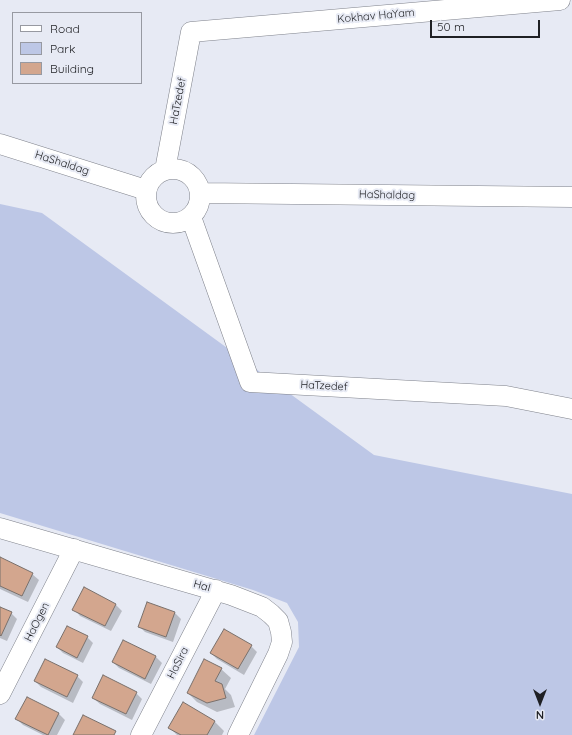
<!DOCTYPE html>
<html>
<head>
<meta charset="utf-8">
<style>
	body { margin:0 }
	#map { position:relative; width:572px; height:735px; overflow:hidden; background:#e7eaf4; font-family:Quicksand,sans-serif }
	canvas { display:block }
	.legend { position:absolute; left:12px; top:12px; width:130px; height:72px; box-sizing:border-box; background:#e7eaf4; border:1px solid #9799a1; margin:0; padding:5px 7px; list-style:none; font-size:12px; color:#1f2024 }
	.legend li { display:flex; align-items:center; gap:8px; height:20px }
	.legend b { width:20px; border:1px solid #9799a1 }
	.north { position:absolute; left:520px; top:683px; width:40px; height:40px; -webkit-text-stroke:3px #e7eaf4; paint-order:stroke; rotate:180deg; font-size:11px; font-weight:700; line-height:16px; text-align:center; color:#1f2024 }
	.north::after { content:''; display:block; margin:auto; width:14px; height:18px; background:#1f2024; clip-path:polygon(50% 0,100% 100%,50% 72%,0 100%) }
	.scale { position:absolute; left:430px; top:20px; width:110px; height:18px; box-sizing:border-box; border:2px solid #1f2024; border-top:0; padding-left:5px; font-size:12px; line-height:14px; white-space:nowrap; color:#1f2024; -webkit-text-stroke:3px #e7eaf4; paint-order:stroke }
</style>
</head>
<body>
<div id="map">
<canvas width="572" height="735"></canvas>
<ul class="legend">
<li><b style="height:5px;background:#fff"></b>Road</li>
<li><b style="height:11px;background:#bdc7e6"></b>Park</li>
<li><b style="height:11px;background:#d3a68e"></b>Building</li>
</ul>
<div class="north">N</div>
<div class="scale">50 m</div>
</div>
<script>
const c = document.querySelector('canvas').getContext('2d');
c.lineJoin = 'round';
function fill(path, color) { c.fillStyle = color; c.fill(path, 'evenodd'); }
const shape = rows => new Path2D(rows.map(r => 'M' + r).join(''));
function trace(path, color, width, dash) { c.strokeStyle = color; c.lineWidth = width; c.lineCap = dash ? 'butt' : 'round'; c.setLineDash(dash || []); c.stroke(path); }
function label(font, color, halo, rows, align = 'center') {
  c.font = font + ' Quicksand,sans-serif'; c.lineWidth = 4; c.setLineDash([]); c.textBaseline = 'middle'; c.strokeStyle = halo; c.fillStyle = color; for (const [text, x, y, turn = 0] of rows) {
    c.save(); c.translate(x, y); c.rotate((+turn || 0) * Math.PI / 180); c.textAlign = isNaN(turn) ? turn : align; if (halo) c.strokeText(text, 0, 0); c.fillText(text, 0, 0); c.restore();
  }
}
fill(shape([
	[0,204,42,213,374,455,572,494,572,735,254,735,299,647,298,622,287,603,253,590,0,513]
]), '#bdc7e6');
fill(shape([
	[0,559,32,574,39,580,28,602,0,589],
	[84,589,116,605,122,611,111,631,80,616,74,609],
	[0,608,11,613,17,619,7,641,0,638],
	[175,613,181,619,173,642,145,632,139,626],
	[87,637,93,643,83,663,63,653,57,647],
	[123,641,156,657,162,663,151,684,119,668,113,662],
	[251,646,257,652,244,675,217,659,211,653],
	[221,669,231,678,225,689,231,695,235,707,217,712,197,702,188,693],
	[77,676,83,682,73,703,41,687,35,681],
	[136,693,142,699,132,720,100,704,93,698],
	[27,698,59,714,65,720,57,735,43,735,23,725,17,719],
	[183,704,215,722,224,731,222,735,177,735,170,728]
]), '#0003');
const building = shape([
	[0,557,33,573,22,596,0,586,0,557],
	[84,587,116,604,105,626,72,610,84,587],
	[147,602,175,612,166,637,138,627,147,602],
	[0,607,12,612,1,636,0,635,0,607],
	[67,626,88,636,77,658,56,647,67,626],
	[224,629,252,645,238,669,210,653,224,629],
	[123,640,156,656,145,679,112,662,123,640],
	[45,659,78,675,67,697,34,681,45,659],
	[204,659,222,668,215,681,222,684,226,698,207,703,187,693,204,659],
	[103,675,137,692,126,714,92,698,103,675],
	[27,697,59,713,48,735,15,719,27,697],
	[183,702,215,721,207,735,181,735,168,728,183,702],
	[83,715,116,731,114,735,73,735,83,715]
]);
fill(building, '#d3a68e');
trace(building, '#79706b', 1);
const minor = shape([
	[0,144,146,190],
	'146 196a27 27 0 1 1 54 0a27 27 0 1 1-54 0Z',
	[165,170,191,32,560,0],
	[201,193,572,197],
	[191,217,250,382,506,396,572,409],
	[0,528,231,595,262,607,271,614,278,621,281,632,282,642,278,654,238,735],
	[0,694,74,549],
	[141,735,216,590]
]);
trace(minor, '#7f828b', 21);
trace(minor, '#fff', 20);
label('11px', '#1f2024', '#e7eaf4', [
	["Kokhav HaYam",376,16,-5],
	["HaTzedef",178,101,-79],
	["HaShaldag",62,163,18],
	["HaShaldag",387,195,1],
	["HaTzedef",324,386,3],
	["HaI",202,586,16],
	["HaOgen",37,622,-63],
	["HaSira",178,663,-63]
]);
</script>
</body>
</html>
